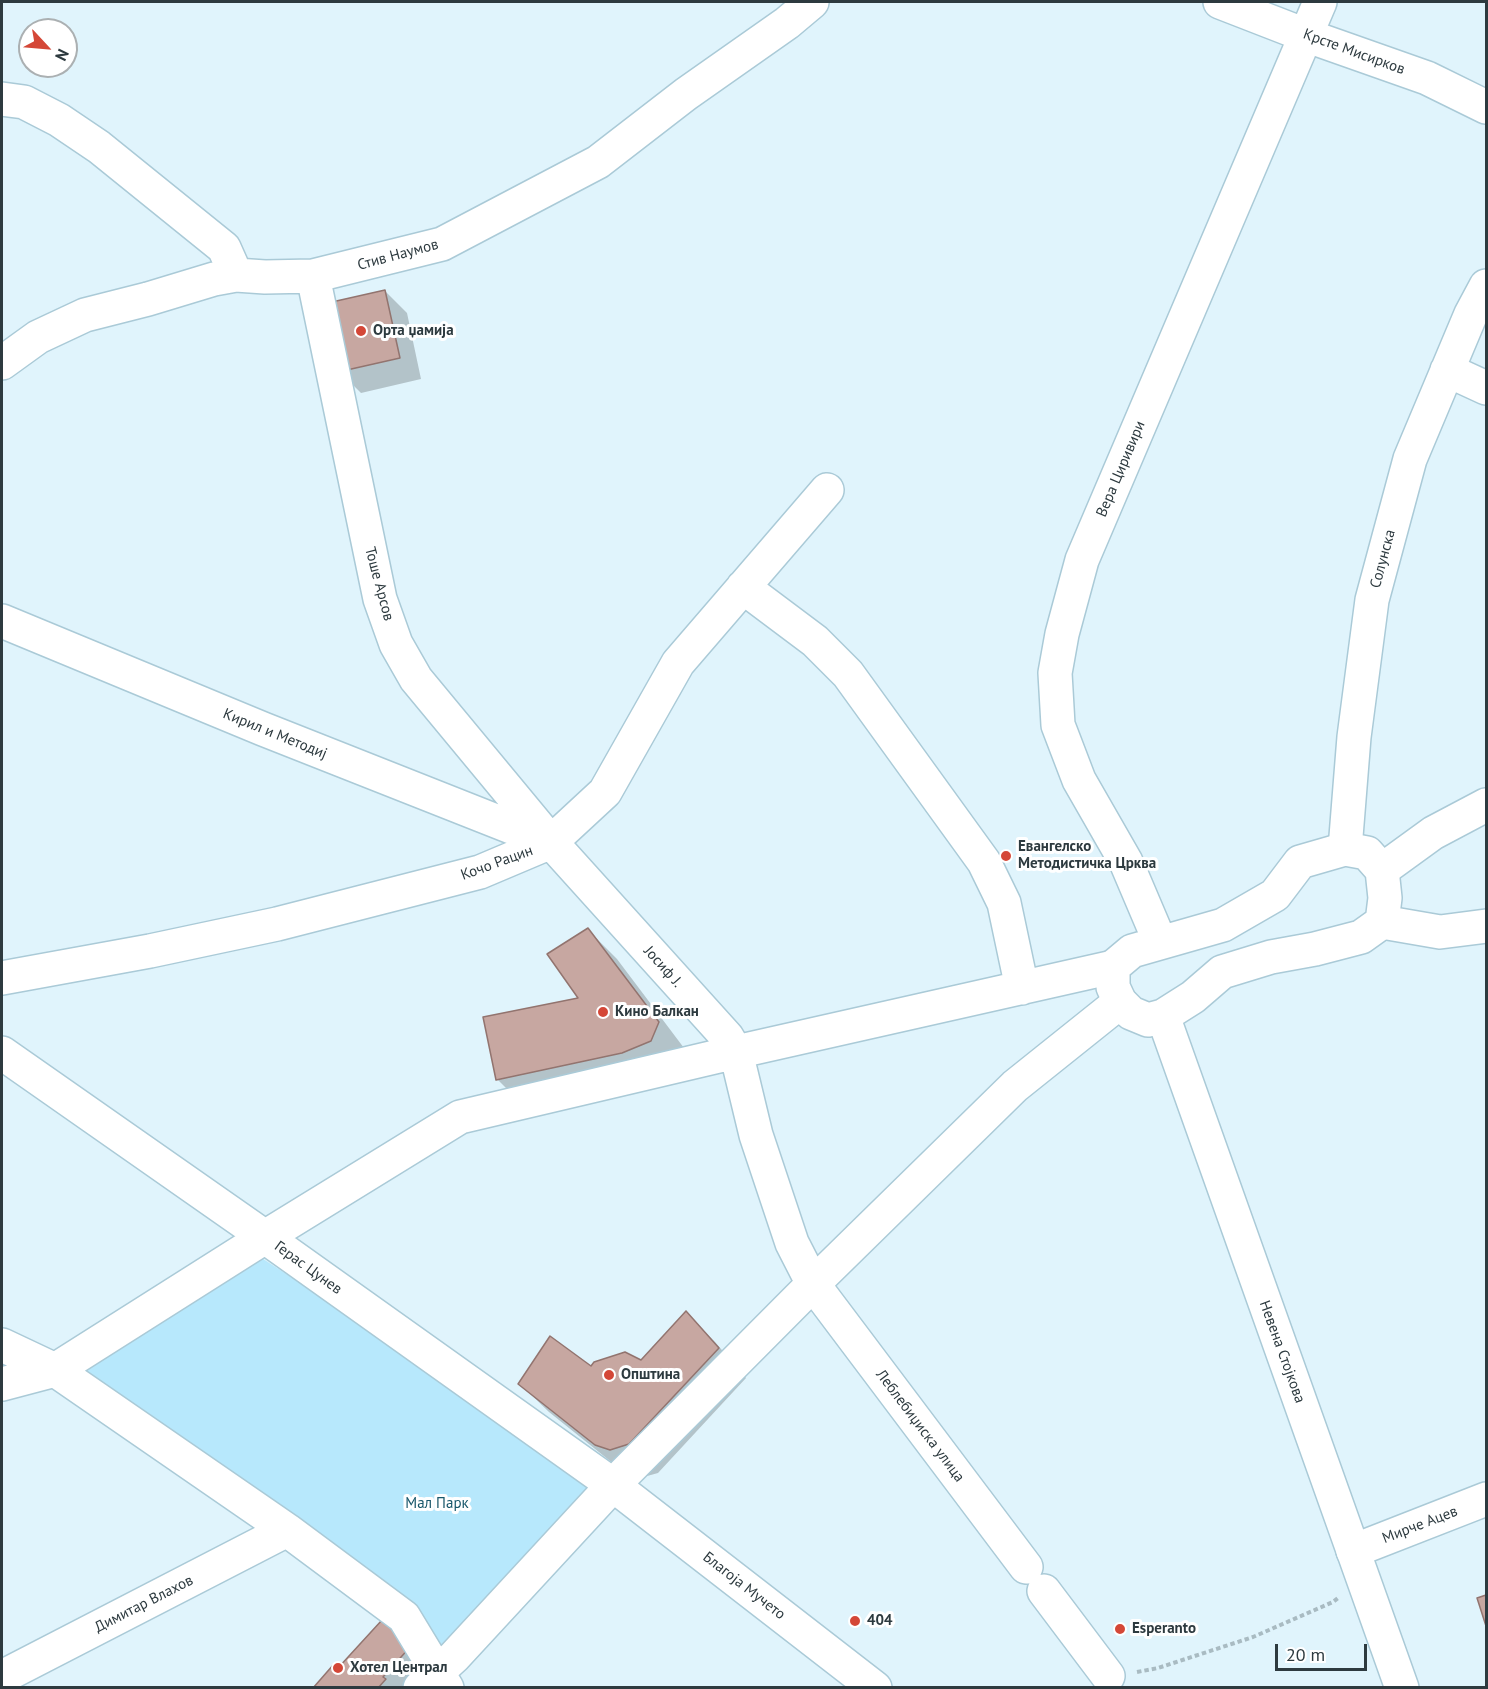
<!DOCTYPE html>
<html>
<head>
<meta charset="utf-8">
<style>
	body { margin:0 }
	#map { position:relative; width:1488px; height:1689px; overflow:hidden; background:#e0f4fc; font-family:"PT Sans",sans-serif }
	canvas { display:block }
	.frame { position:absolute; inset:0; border:3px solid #2d3a3f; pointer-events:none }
	.north { position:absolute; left:18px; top:18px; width:60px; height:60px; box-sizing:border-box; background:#fff; border:2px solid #abb0b2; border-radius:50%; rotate:116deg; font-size:16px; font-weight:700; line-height:24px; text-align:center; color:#2d3a3f }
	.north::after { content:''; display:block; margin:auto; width:21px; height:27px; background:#d44737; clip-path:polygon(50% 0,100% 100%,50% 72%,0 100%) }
	.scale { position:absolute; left:1275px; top:1644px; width:92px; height:27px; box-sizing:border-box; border:3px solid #2d3a3f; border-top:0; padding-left:8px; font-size:18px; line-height:21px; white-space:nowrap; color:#2d3a3f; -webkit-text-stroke:4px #fff; paint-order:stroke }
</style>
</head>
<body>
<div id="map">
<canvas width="1488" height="1689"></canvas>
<div class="frame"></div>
<div class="north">N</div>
<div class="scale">20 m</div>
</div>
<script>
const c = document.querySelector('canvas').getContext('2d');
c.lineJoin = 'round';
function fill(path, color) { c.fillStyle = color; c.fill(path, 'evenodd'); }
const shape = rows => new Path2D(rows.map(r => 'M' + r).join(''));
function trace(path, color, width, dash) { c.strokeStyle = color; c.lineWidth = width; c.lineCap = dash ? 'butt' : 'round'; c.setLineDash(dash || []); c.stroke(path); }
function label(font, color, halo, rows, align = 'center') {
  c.font = font + ' "PT Sans",sans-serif'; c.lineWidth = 6; c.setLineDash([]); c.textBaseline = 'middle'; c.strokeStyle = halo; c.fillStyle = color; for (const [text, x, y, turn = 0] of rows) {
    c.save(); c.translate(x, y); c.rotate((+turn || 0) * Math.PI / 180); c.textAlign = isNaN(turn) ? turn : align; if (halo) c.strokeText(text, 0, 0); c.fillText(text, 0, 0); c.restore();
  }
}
fill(shape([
	[260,1257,613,1485,454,1657,55,1370]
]), '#b7e8fc');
fill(shape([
	[385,291,407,313,421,379,361,393,339,371],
	[588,930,617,959,687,1052,526,1108,497,1079,581,999],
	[686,1313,715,1342,746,1378,658,1473,640,1478,625,1473,549,1412,520,1384,591,1368,641,1362],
	[382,1622,432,1669,415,1688,315,1688,339,1670]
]), '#0003');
const building = shape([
	[385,290,400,358,338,372,323,304,385,290],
	[588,928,659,1022,651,1041,622,1053,496,1080,483,1017,578,998,547,954,588,928],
	[686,1311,719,1348,629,1444,610,1450,595,1445,518,1384,550,1336,591,1366,594,1362,625,1352,641,1360,686,1311],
	[1486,1595,1486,1626,1477,1598,1486,1595],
	[382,1620,411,1646,383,1677,386,1679,378,1688,313,1688,334,1664,338,1668,382,1620]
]);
fill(building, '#c7a7a1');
trace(building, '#92746f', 1.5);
const street = shape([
	[1220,2,1305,35,1427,78,1486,107],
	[2,99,24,102,59,120,99,147,224,248,236,275],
	[313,276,380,599,396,644,416,679,551,842,727,1037,736,1052,756,1135,792,1243,813,1284,1026,1567],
	[2,363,38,337,85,315,148,299,214,279,236,275,265,277,313,276,442,244,598,162,686,94,787,23,812,2],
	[1447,370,1486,388],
	[743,587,815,641,848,674,984,862,1004,903,1022,988],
	[2,621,263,729,549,842],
	[1345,849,1354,737,1372,600,1410,459,1471,314,1486,286],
	[1382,870,1433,833,1486,805],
	[1382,922,1440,932,1486,926],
	[2,978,150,951,277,924,480,872,551,842,605,792,678,663,827,490],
	[2,1053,265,1237,613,1485,875,1688],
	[2,1345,55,1370,287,1530,404,1617,447,1688],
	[2,1384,55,1370,265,1237,460,1117,736,1052,1113,967],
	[1353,1551,1486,1499],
	[1044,1591,1108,1676],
	[2,1677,287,1530],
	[420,1688,454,1657,613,1485,813,1284,1015,1086,1120,1002]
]);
const secondary = shape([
	[1345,849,1367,853,1382,870,1385,898,1382,922,1361,937,1315,949,1271,957,1222,972,1193,997,1163,1016,1148,1020,1131,1013,1120,1002,1113,987,1113,967,1132,951,1223,925,1275,895,1300,862,1345,849],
	[1160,942,1126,862,1079,780,1058,725,1055,673,1062,634,1082,560,1320,2],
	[1163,1016,1402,1688]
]);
trace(street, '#aacad7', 36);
trace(secondary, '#aacad7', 36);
trace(shape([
	[1137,1672,1158,1668,1253,1637,1333,1602,1338,1598]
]), '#a9bbc2', 4, [4.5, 3]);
trace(street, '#fff', 33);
trace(secondary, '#fff', 33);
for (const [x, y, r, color] of [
	[361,331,6,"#d44737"],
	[1006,856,6,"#d44737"],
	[603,1012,6,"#d44737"],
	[609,1375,6,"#d44737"],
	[855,1621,6,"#d44737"],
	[1120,1629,6,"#d44737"],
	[338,1668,6,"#d44737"]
]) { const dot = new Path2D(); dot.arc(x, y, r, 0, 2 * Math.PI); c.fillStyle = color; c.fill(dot); trace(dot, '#fff', 2); }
label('15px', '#2d3a3f', '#fff', [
	["Крсте Мисирков",1354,52,20],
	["Стив Наумов",398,255,-15],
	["Вера Циривири",1121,469,-67],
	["Солунска",1383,559,-75],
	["Тоше Арсов",379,584,75],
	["Кирил и Методиј",275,734,22],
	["Кочо Рацин",497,863,-20],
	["Јосиф Ј.",663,967,48],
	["Герас Цунев",308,1268,36],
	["Невена Стојкова",1282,1352,70],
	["Леблебиџиска улица",920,1426,53],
	["Мирче Ацев",1420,1525,-21],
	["Благоја Мучето",744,1586,38],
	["Димитар Влахов",144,1604,-27]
]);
label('bold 15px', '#2d3a3f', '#fff', [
	["Орта џамија",373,331],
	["Евангелско",1018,847],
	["Методистичка Црква",1018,864],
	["Кино Балкан",615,1012],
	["Општина",621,1375],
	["404",867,1621],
	["Esperanto",1132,1629],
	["Хотел Централ",350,1668]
], 'left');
label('15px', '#17566a', '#fff', [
	["Мал Парк",437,1504]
]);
</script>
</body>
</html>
